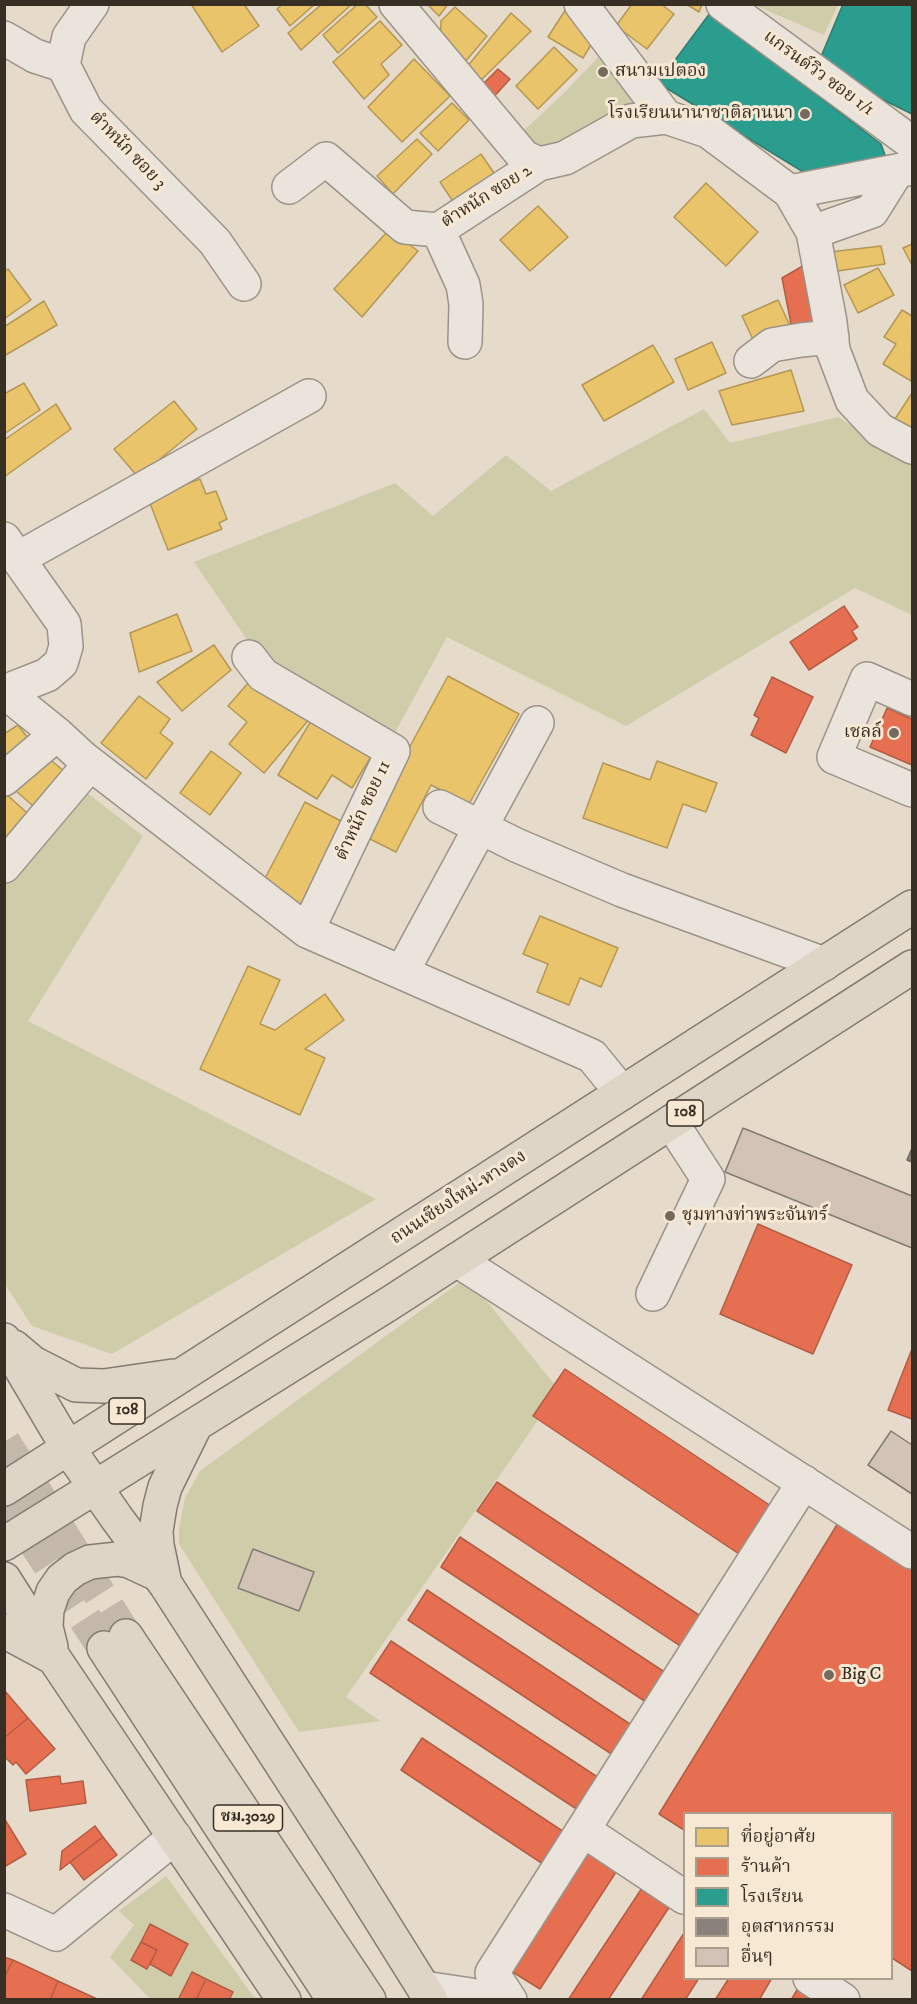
<!DOCTYPE html>
<html>
<head>
<meta charset="utf-8">
<style>
	body { margin:0 }
	#map { position:relative; width:917px; height:2004px; overflow:hidden; background:#e6daca; font-family:"IM FELL DW Pica","Noto Serif Thai",serif }
	canvas { display:block }
	.frame { position:absolute; inset:0; border:6px solid #372e24; pointer-events:none }
	.legend { position:absolute; left:683px; top:1812px; width:210px; height:168px; box-sizing:border-box; background:#f7e8d4; border:2px solid #aa9e8e; margin:0; padding:8px 10px; list-style:none; font-size:18px; color:#372e24 }
	.legend li { display:flex; align-items:center; gap:12px; height:30px }
	.legend b { width:30px; border:2px solid #aa9e8e }
</style>
</head>
<body>
<div id="map">
<canvas width="917" height="2004"></canvas>
<div class="frame"></div>
<ul class="legend">
<li><b style="height:16px;background:#e9c46a"></b>ที่อยู่อาศัย</li>
<li><b style="height:16px;background:#e76f51"></b>ร้านค้า</li>
<li><b style="height:16px;background:#2a9d8f"></b>โรงเรียน</li>
<li><b style="height:16px;background:#8a817c"></b>อุตสาหกรรม</li>
<li><b style="height:16px;background:#d3c3b7"></b>อื่นๆ</li>
</ul>
</div>
<script>
const c = document.querySelector('canvas').getContext('2d');
c.lineJoin = 'round';
function fill(path, color) { c.fillStyle = color; c.fill(path, 'evenodd'); }
const shape = rows => new Path2D(rows.map(r => 'M' + r).join(''));
function trace(path, color, width, dash) { c.strokeStyle = color; c.lineWidth = width; c.lineCap = dash ? 'butt' : 'round'; c.setLineDash(dash || []); c.stroke(path); }
function label(font, color, halo, rows, align = 'center') {
  c.font = font + ' "IM FELL DW Pica","Noto Serif Thai",serif'; c.lineWidth = 6; c.setLineDash([]); c.textBaseline = 'middle'; c.strokeStyle = halo; c.fillStyle = color; for (const [text, x, y, turn = 0] of rows) {
    c.save(); c.translate(x, y); c.rotate((+turn || 0) * Math.PI / 180); c.textAlign = isNaN(turn) ? turn : align; if (halo) c.strokeText(text, 0, 0); c.fillText(text, 0, 0); c.restore();
  }
}
fill(shape([
	[754,5,838,5,824,35],
	[605,50,648,106,544,154,520,134,563,94],
	[704,409,730,443,838,417,912,464,912,615,855,588,626,726,447,637,391,740,267,669,194,562,395,483,433,516,506,455,551,491],
	[73,782,143,836,28,1021,376,1199,112,1354,32,1326,5,1284,4,874],
	[467,1277,559,1390,346,1697,380,1721,299,1732,179,1544,179,1528,185,1498,200,1471],
	[166,1876,251,1993,256,1999,150,1999,110,1957,134,1925,119,1911]
]), '#cfccaa');
const homes = shape([
	[191,4,244,4,259,26,222,52,191,4],
	[283,4,315,4,290,26,277,9,283,4],
	[322,4,352,4,301,50,288,33,322,4],
	[358,4,365,4,377,17,338,53,323,35,358,4],
	[427,4,448,4,439,16,427,4],
	[632,4,661,4,674,14,647,49,616,26,632,4],
	[686,4,702,4,699,12,686,4],
	[455,7,487,36,459,69,440,49,441,21,455,7],
	[566,9,600,30,583,58,548,37,566,9],
	[511,13,531,31,474,87,462,73,511,13],
	[380,21,402,45,381,64,389,75,364,99,333,62,380,21],
	[554,47,577,70,538,109,516,86,554,47],
	[414,59,450,96,402,142,368,107,414,59],
	[452,103,469,120,438,151,420,133,452,103],
	[417,139,432,154,393,194,377,176,417,139],
	[481,154,496,176,456,206,440,182,481,154],
	[706,183,758,232,726,266,674,217,706,183],
	[538,206,568,237,530,271,500,240,538,206],
	[390,229,418,251,362,317,334,289,390,229],
	[912,244,912,265,903,248,912,244],
	[881,246,885,264,831,272,830,252,881,246],
	[878,268,894,295,858,313,844,285,878,268],
	[8,269,31,300,4,319,4,272,8,269],
	[778,300,793,332,757,348,742,316,778,300],
	[44,301,57,325,4,356,4,327,44,301],
	[902,310,912,316,911,381,883,364,896,344,884,337,902,310],
	[712,342,726,373,688,390,675,359,712,342],
	[653,345,674,382,604,421,582,385,653,345],
	[791,370,804,411,732,425,719,391,791,370],
	[24,383,40,410,4,434,4,394,24,383],
	[912,393,912,432,893,422,912,393],
	[174,401,197,429,138,477,114,449,174,401],
	[56,404,71,429,4,477,4,440,56,404],
	[200,479,206,494,216,491,227,519,219,523,222,529,168,550,148,498,200,479],
	[177,614,192,651,139,672,130,633,177,614],
	[214,645,231,670,182,711,157,682,214,645],
	[257,673,311,717,264,773,229,744,247,722,228,706,257,673],
	[448,676,519,714,469,804,431,785,396,852,362,835,448,676],
	[139,696,170,719,160,733,173,743,146,779,101,743,139,696],
	[316,713,375,750,352,788,332,775,317,799,278,775,316,713],
	[18,725,34,746,4,767,4,734,18,725],
	[211,751,241,773,210,815,180,793,211,751],
	[46,756,71,777,40,812,16,791,46,756],
	[657,761,717,783,706,812,683,804,667,848,583,818,603,763,650,780,657,761],
	[4,792,37,822,4,855,4,792],
	[305,802,354,828,311,912,261,886,305,802],
	[540,916,618,948,601,987,580,978,569,1005,537,992,548,964,523,954,540,916],
	[248,966,280,980,260,1024,275,1030,325,994,344,1020,305,1049,325,1058,300,1115,200,1069,248,966]
]);
fill(homes, '#e9c46a');
trace(homes, '#b49755', 1.5);
const shops = shape([
	[498,69,510,79,490,101,478,89,498,69],
	[806,264,817,323,792,329,782,278,806,264],
	[844,606,858,627,852,631,857,639,809,670,790,642,844,606],
	[772,677,813,697,786,753,751,735,759,718,754,715,772,677],
	[887,708,912,719,912,765,870,747,887,708],
	[758,1224,852,1265,813,1354,720,1314,758,1224],
	[912,1349,912,1419,888,1410,912,1349],
	[565,1369,771,1506,739,1554,533,1416,565,1369],
	[497,1482,702,1617,682,1647,477,1511,497,1482],
	[843,1515,912,1558,912,1971,892,1958,892,1814,684,1814,684,1830,659,1814,843,1515],
	[460,1537,666,1673,646,1702,441,1567,460,1537],
	[427,1590,633,1726,613,1755,408,1620,427,1590],
	[391,1641,599,1778,578,1810,370,1673,391,1641],
	[4,1690,28,1718,4,1738,4,1690],
	[28,1718,55,1749,26,1774,16,1762,13,1765,4,1756,4,1738,28,1718],
	[422,1738,564,1832,543,1864,401,1770,422,1738],
	[60,1776,61,1784,83,1781,86,1803,30,1811,26,1780,60,1776],
	[4,1818,26,1854,4,1867,4,1818],
	[95,1826,103,1837,60,1870,62,1851,95,1826],
	[103,1837,117,1855,84,1880,70,1862,103,1837],
	[589,1850,618,1869,540,1989,511,1971,589,1850],
	[644,1885,672,1903,608,2000,568,2000,644,1885],
	[150,1924,188,1944,171,1976,150,1964,157,1950,141,1942,150,1924],
	[684,1933,684,1978,699,1978,685,2000,641,2000,684,1933],
	[141,1942,157,1950,147,1969,131,1960,141,1942],
	[4,1957,13,1960,4,1978,4,1957],
	[13,1960,58,1981,50,2000,4,2000,4,1978,13,1960],
	[192,1972,206,1979,196,2000,178,2000,192,1972],
	[729,1978,772,1978,759,2000,715,2000,729,1978],
	[206,1979,233,1992,229,2000,196,2000,206,1979],
	[58,1981,97,1999,97,2000,50,2000,58,1981],
	[800,1985,822,2000,791,2000,800,1985]
]);
fill(shops, '#e76f51');
trace(shops, '#b25c44', 1.5);
const schools = shape([
	[843,4,912,4,912,114,853,85,820,59,843,4],
	[710,13,881,144,886,158,805,173,658,83,710,13]
]);
fill(schools, '#2a9d8f');
trace(schools, '#2e7c6f', 1.5);
const industry = shape([
	[912,1148,912,1162,907,1160,912,1148]
]);
fill(industry, '#8a817c');
trace(industry, '#716862', 1.5);
const building = shape([
	[743,1128,912,1196,912,1248,725,1172,743,1128],
	[891,1431,912,1445,912,1494,868,1465,891,1431],
	[253,1549,314,1572,299,1611,238,1588,253,1549]
]);
fill(building, '#d3c3b7');
trace(building, '#827b72', 1.5);
trace(shape([
	[4,1442,126,1636],
	[4,1496,104,1648]
]), '#c3b8a9', 33, [33, 16]);
const minor = shape([
	[92,4,69,37,63,65,86,110,215,242,244,284],
	[396,4,524,157,539,164,565,158,631,121,666,117,708,131,790,192,813,232,830,322,833,350,852,400,880,430,912,447],
	[581,4,666,117],
	[723,4,912,143],
	[4,38,35,56,63,65],
	[289,187,326,159,405,227,438,230,539,164],
	[790,192,912,168],
	[438,230,463,285,466,304,465,342],
	[813,232,872,211,897,171],
	[751,361,772,345,801,340,832,337],
	[4,539,64,624,66,646,61,663,47,675,4,692],
	[19,558,309,396],
	[249,657,263,675,393,751,307,931],
	[5,692,57,734,83,758,307,931,592,1056,622,1093],
	[912,699,867,679,834,757,912,790],
	[4,779,57,734],
	[440,807,516,845,622,890,824,964],
	[4,866,90,764],
	[402,972,537,723],
	[457,1260,912,1552],
	[653,1294,708,1179,671,1122],
	[583,1830,684,1897],
	[4,1910,56,1934,175,1837],
	[810,1978,843,2000],
	[424,1988,471,1995,474,2000],
	[510,2000,492,1973,804,1482]
]);
const major = shape([
	[4,1340,68,1448,116,1517,166,1585,346,1864,431,2000],
	[14,1347,33,1363,76,1385,104,1386,173,1376],
	[4,1489,912,907],
	[4,1544,387,1305,912,967],
	[4,1579,54,1658,284,2000],
	[164,1579,157,1545,156,1531,160,1506,165,1487,195,1426],
	[4,1631,52,1657],
	[126,1636,369,2000],
	[51,1647,46,1627,47,1610,53,1592,62,1579,75,1569,90,1562,118,1559,129,1561,157,1574],
	[104,1648,334,2000]
]);
trace(minor, '#9b9389', 36);
trace(major, '#827b72', 36);
trace(minor, '#ebe4dc', 33);
trace(major, '#ded5c7', 33);
for (const [x, y, r, color] of [
	[603,72,6,"#746a5e"],
	[805,114,6,"#746a5e"],
	[894,733,6,"#746a5e"],
	[670,1216,6,"#746a5e"],
	[829,1675,6,"#746a5e"]
]) { const dot = new Path2D(); dot.arc(x, y, r, 0, 2 * Math.PI); c.fillStyle = color; c.fill(dot); trace(dot, '#f7e8d4', 2); }
for (const [x, y, w] of [
	[685,1113,36],
	[127,1411,36],
	[248,1818,69]
]) { const box = new Path2D(); box.roundRect(x - w / 2, y - 13, w, 26, 4.5); c.fillStyle = '#f7e8d4'; c.fill(box); trace(box, '#372e24', 1.5); }
label('bold 16px', '#372e24', null, [
	["108",685,1113],
	["108",127,1411],
	["ชม.3029",248,1818]
]);
label('18px', '#372e24', '#f7e8d4', [
	["สนามเปตอง",615,72],
	["โรงเรียนนานาชาติลานนา",793,114,"right"],
	["เชลล์",882,733,"right"],
	["ชุมทางท่าพระจันทร์",682,1216],
	["Big C",841,1675]
], 'left');
label('18px', '#372e24', '#f7e8d4', [
	["แกรนด์วิว ซอย 1/1",818,74,36],
	["ตำหนัก ซอย 3",127,151,46],
	["ตำหนัก ซอย 2",487,197,-32],
	["ตำหนัก ซอย 11",364,811,-65],
	["ถนนเชียงใหม่-หางดง",459,1198,-33]
]);
</script>
</body>
</html>
